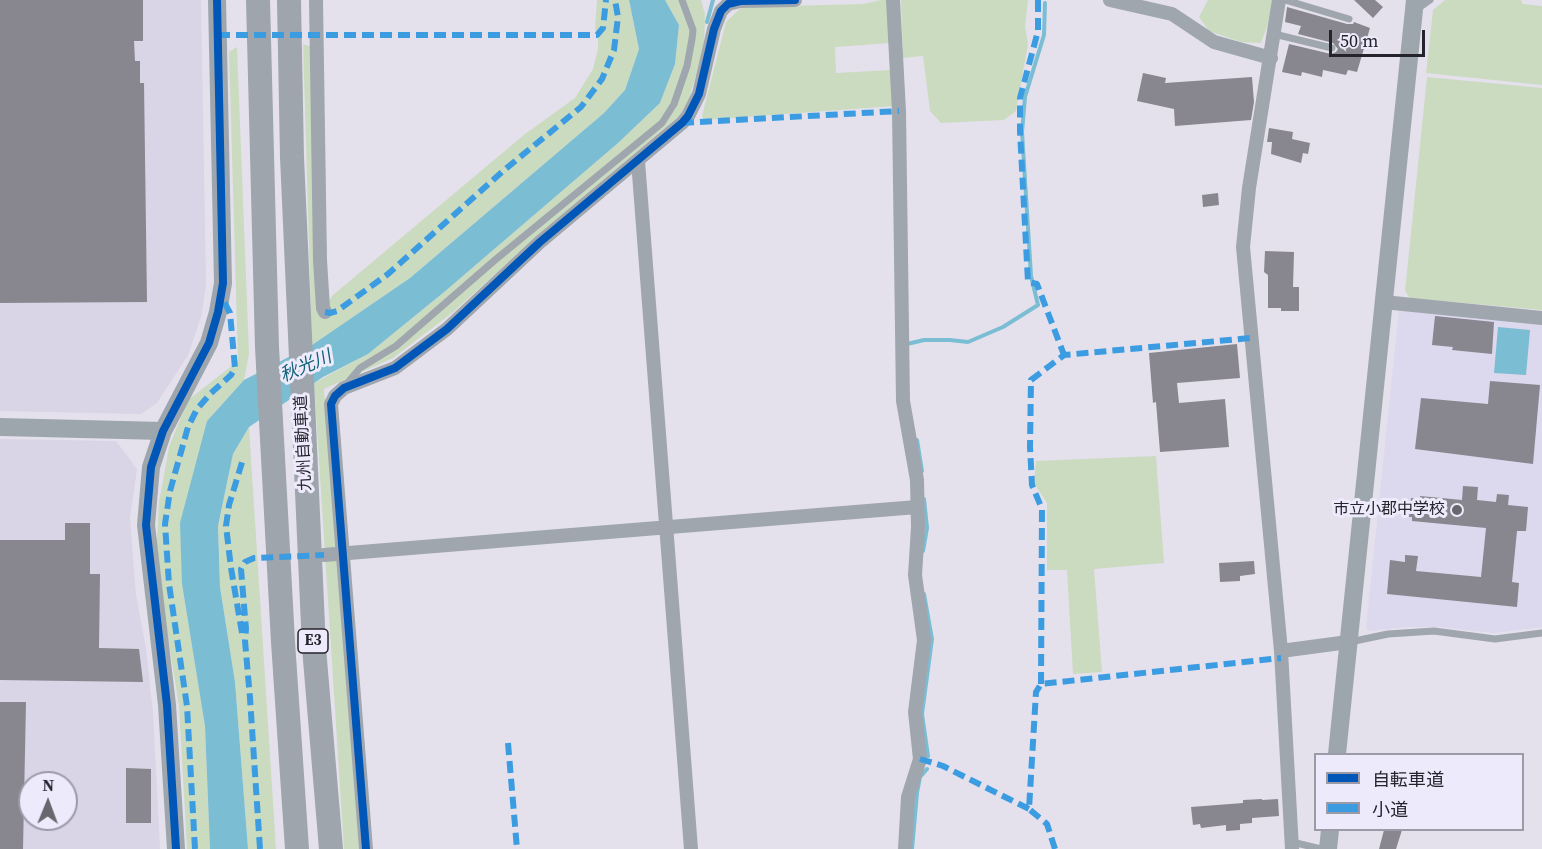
<!DOCTYPE html>
<html>
<head>
<meta charset="utf-8">
<style>
	body { margin:0 }
	#map { position:relative; width:1542px; height:849px; overflow:hidden; background:#e4e1ed; font-family:"Source Serif 4","Noto Sans JP",serif }
	canvas { display:block }
	.legend { position:absolute; left:1314px; top:753px; width:210px; height:78px; box-sizing:border-box; background:#edeafc; border:2px solid #9d9aa8; margin:0; padding:8px 10px; list-style:none; font-size:18px; color:#25232b }
	.legend li { display:flex; align-items:center; gap:12px; height:30px }
	.legend b { width:30px; border:2px solid #9d9aa8 }
	.north { position:absolute; left:18px; top:771px; width:60px; height:60px; box-sizing:border-box; background:#edeafc; border:2px solid #9d9aa8; border-radius:50%; rotate:1deg; font-size:16px; font-weight:700; line-height:24px; text-align:center; color:#25232b }
	.north::after { content:''; display:block; margin:auto; width:21px; height:27px; background:#68666f; clip-path:polygon(50% 0,100% 100%,50% 72%,0 100%) }
	.scale { position:absolute; left:1329px; top:30px; width:96px; height:27px; box-sizing:border-box; border:3px solid #25232b; border-top:0; padding-left:8px; font-size:18px; line-height:21px; white-space:nowrap; color:#25232b; -webkit-text-stroke:4px #edeafc; paint-order:stroke }
</style>
</head>
<body>
<div id="map">
<canvas width="1542" height="849"></canvas>
<ul class="legend">
<li><b style="height:8px;background:#0057b8"></b>自転車道</li>
<li><b style="height:8px;background:#3c9ce1"></b>小道</li>
</ul>
<div class="north">N</div>
<div class="scale">50 m</div>
</div>
<script>
const c = document.querySelector('canvas').getContext('2d');
c.lineJoin = 'round';
function fill(path, color) { c.fillStyle = color; c.fill(path, 'evenodd'); }
const shape = rows => new Path2D(rows.map(r => 'M' + r).join(''));
function trace(path, color, width, dash) { c.strokeStyle = color; c.lineWidth = width; c.lineCap = dash ? 'butt' : 'round'; c.setLineDash(dash || []); c.stroke(path); }
function label(font, color, halo, rows, align = 'center') {
  c.font = font + ' "Source Serif 4","Noto Sans JP",serif'; c.lineWidth = 6; c.setLineDash([]); c.textBaseline = 'middle'; c.strokeStyle = halo; c.fillStyle = color; for (const [text, x, y, turn = 0] of rows) {
    c.save(); c.translate(x, y); c.rotate((+turn || 0) * Math.PI / 180); c.textAlign = isNaN(turn) ? turn : align; if (halo) c.strokeText(text, 0, 0); c.fillText(text, 0, 0); c.restore();
  }
}
fill(shape([
	[1399,310,1542,324,1542,627,1495,633,1440,627,1405,627,1369,631,1366,628]
]), '#dcd8ee');
fill(shape([
	[0,0,201,0,206,286,201,317,188,355,157,403,141,414,0,411],
	[0,439,116,441,137,469,130,518,133,558,136,595,146,648,153,713,160,849,0,849],
	[30,783,66,783,66,819,30,819]
]), '#d9d4e6');
fill(shape([
	[597,0,629,0,639,49,625,90,604,113,410,278,312,345,303,44,312,47,318,315,333,295,525,134,575,98,593,69,598,49,598,39,595,28],
	[665,0,701,0,705,14,704,50,685,111,543,231,452,313,393,358,324,389,359,849,344,849,314,383,368,354,443,293,618,143,660,103,675,64,679,25],
	[881,0,888,0,891,43,835,47,836,73,891,70,894,106,704,120,702,116,726,22,742,7,863,4],
	[901,0,1028,0,1025,27,1028,44,1016,111,1004,120,941,123,930,111,923,56,903,58],
	[1208,0,1272,0,1268,24,1261,43,1241,42,1209,31,1199,17],
	[1445,0,1521,0,1523,4,1542,6,1542,85,1426,73,1433,10],
	[237,47,249,354,244,380,207,421,182,584,205,725,210,849,187,849,179,706,156,562,159,502,169,447,188,400,238,361,229,52],
	[1427,77,1542,88,1542,310,1410,298,1405,291],
	[249,427,276,849,248,849,235,682,220,587,218,526,233,454],
	[1156,456,1164,563,1094,569,1102,672,1073,674,1067,570,1047,570,1047,503,1034,483,1036,461]
]), '#cbdbc0');
fill(shape([
	[629,0,665,0,679,25,675,64,660,103,618,143,443,293,368,354,323,377,249,427,233,454,218,526,220,587,235,682,248,849,210,849,205,726,182,584,180,523,207,421,244,380,312,345,410,278,604,113,625,90,639,49],
	[1498,327,1530,330,1526,375,1494,373]
]), '#7bbdd3');
trace(shape([
	[707,22,713,0],
	[907,346,907,344,924,340,950,340,968,342,1003,327,1038,305,1031,276,1022,132,1025,97,1044,35,1045,3],
	[917,440,922,471],
	[923,551,927,528,924,499],
	[924,594,932,639,922,714,928,756],
	[912,849,917,793,920,777,927,769]
]), '#7bbdd3', 4);
fill(shape([
	[0,0,143,0,143,41,134,41,135,61,140,61,140,83,144,83,147,302,0,303],
	[1354,0,1375,0,1383,7,1373,18],
	[1287,7,1347,24,1353,24,1354,22,1370,28,1357,72,1348,70,1346,75,1323,70,1322,77,1302,72,1301,76,1282,72,1289,44,1331,54,1336,52,1338,49,1333,43,1298,34,1301,26,1285,22],
	[1143,73,1166,78,1165,83,1252,77,1254,102,1251,120,1175,126,1174,109,1137,101],
	[1269,128,1293,132,1292,139,1310,143,1308,154,1303,153,1301,163,1271,154,1272,142,1267,142],
	[1218,193,1219,205,1203,207,1202,195],
	[1265,251,1294,252,1293,287,1299,287,1299,311,1281,311,1281,308,1268,308,1268,275,1264,272],
	[1435,316,1494,322,1492,354,1452,350,1453,347,1432,345],
	[1237,344,1240,378,1177,383,1179,403,1225,399,1229,447,1160,452,1156,402,1153,403,1149,353],
	[1490,381,1540,385,1533,464,1415,449,1421,398,1488,404],
	[1463,486,1478,487,1477,500,1496,502,1497,494,1509,495,1508,505,1528,507,1526,531,1517,531,1512,582,1519,583,1517,607,1387,594,1390,560,1405,562,1405,555,1418,556,1416,571,1481,577,1486,528,1412,521,1412,517,1409,517,1411,498,1420,499,1420,496,1462,500],
	[65,523,90,523,90,574,100,574,99,648,139,649,143,682,0,680,0,540,65,540],
	[1254,561,1255,574,1240,576,1240,581,1220,582,1219,563],
	[0,702,26,702,23,849,0,849],
	[126,768,151,769,151,823,126,823],
	[1262,799,1262,800,1278,799,1279,816,1252,818,1252,823,1240,824,1240,830,1226,831,1226,825,1201,828,1200,824,1193,825,1191,807,1243,803,1243,800],
	[1384,830,1402,830,1396,849,1379,849]
]), '#88868f');
trace(shape([
	[1285,0,1349,19],
	[1416,10,1430,0],
	[1274,34,1332,48],
	[345,386,360,368,396,346,495,260,662,123,674,104,687,66,692,39,693,30,682,0],
	[1350,642,1388,634,1434,631,1495,639,1542,633],
	[1292,842,1321,849]
]), '#9fa6ad', 7);
trace(shape([
	[316,0,320,260,323,308,325,312],
	[893,0,899,111,903,401,917,480,918,527,915,575,924,640,915,712,920,759,908,797,905,849],
	[1110,0,1172,14,1214,42,1271,58],
	[1279,0,1249,188,1243,247,1281,651,1292,849],
	[638,161,691,849],
	[1383,302,1542,318],
	[324,555,917,507],
	[1281,651,1348,642],
	[366,849,331,404,335,396,344,388,395,368,447,329,540,242,682,123,688,116,699,94,714,29,721,11,728,4,740,1,795,0]
]), '#9fa6ad', 14);
trace(shape([
	[0,427,163,431],
	[1337,754,1415,0],
	[176,849,167,705,146,525,151,467,163,431,209,343,218,312,223,283,217,0],
	[1328,849,1330,830]
]), '#9ea6ad', 18);
trace(shape([
	[258,0,267,347,283,642,297,849],
	[289,0,292,157,314,648,331,849]
]), '#9ea5ac', 24);
trace(shape([
	[1038,0,1038,31,1020,98,1020,131,1028,282,1037,284,1064,355],
	[218,35,597,35,603,28,606,0],
	[682,123,899,111],
	[325,312,330,313,337,311,388,274,503,171,581,107,602,79,614,50,618,17,615,0],
	[242,633,231,568,226,526,229,505,243,459],
	[1041,684,1042,509,1032,485,1030,447,1031,380,1064,355,1251,338],
	[508,743,517,849],
	[920,759,943,766,1029,809],
	[195,849,187,706,169,584,165,524,170,491,188,427,197,409,211,393,231,375,235,368,230,313,221,296],
	[260,849,250,698,245,641,246,629,241,569,245,562,254,558,324,555],
	[1055,849,1047,824,1029,809,1036,692,1041,684,1281,658]
]), '#3c9ce1', 6, [12, 6]);
trace(shape([
	[176,849,167,705,146,525,151,467,163,431,209,343,218,312,223,283,217,0],
	[366,849,331,404,335,396,344,388,395,368,447,329,540,242,682,123,688,116,699,94,714,29,721,11,728,4,740,1,795,0]
]), '#0057b8', 8);
for (const [x, y, r, color] of [
	[1457,510,6,"#68666f"]
]) { const dot = new Path2D(); dot.arc(x, y, r, 0, 2 * Math.PI); c.fillStyle = color; c.fill(dot); trace(dot, '#edeafc', 2); }
for (const [x, y, w] of [
	[313,641,30]
]) { const box = new Path2D(); box.roundRect(x - w / 2, y - 12, w, 24, 4.5); c.fillStyle = '#edeafc'; c.fill(box); trace(box, '#25232b', 1.5); }
label('bold 15px', '#25232b', null, [
	["E3",313,641]
]);
label('16px', '#25232b', '#edeafc', [
	["九州自動車道",304,443,-93]
]);
label('16px', '#25232b', '#edeafc', [
	["市立小郡中学校",1445,510]
], 'right');
label('italic 18px', '#116073', '#edeafc', [
	["秋光川",306,367,-23]
]);
</script>
</body>
</html>
